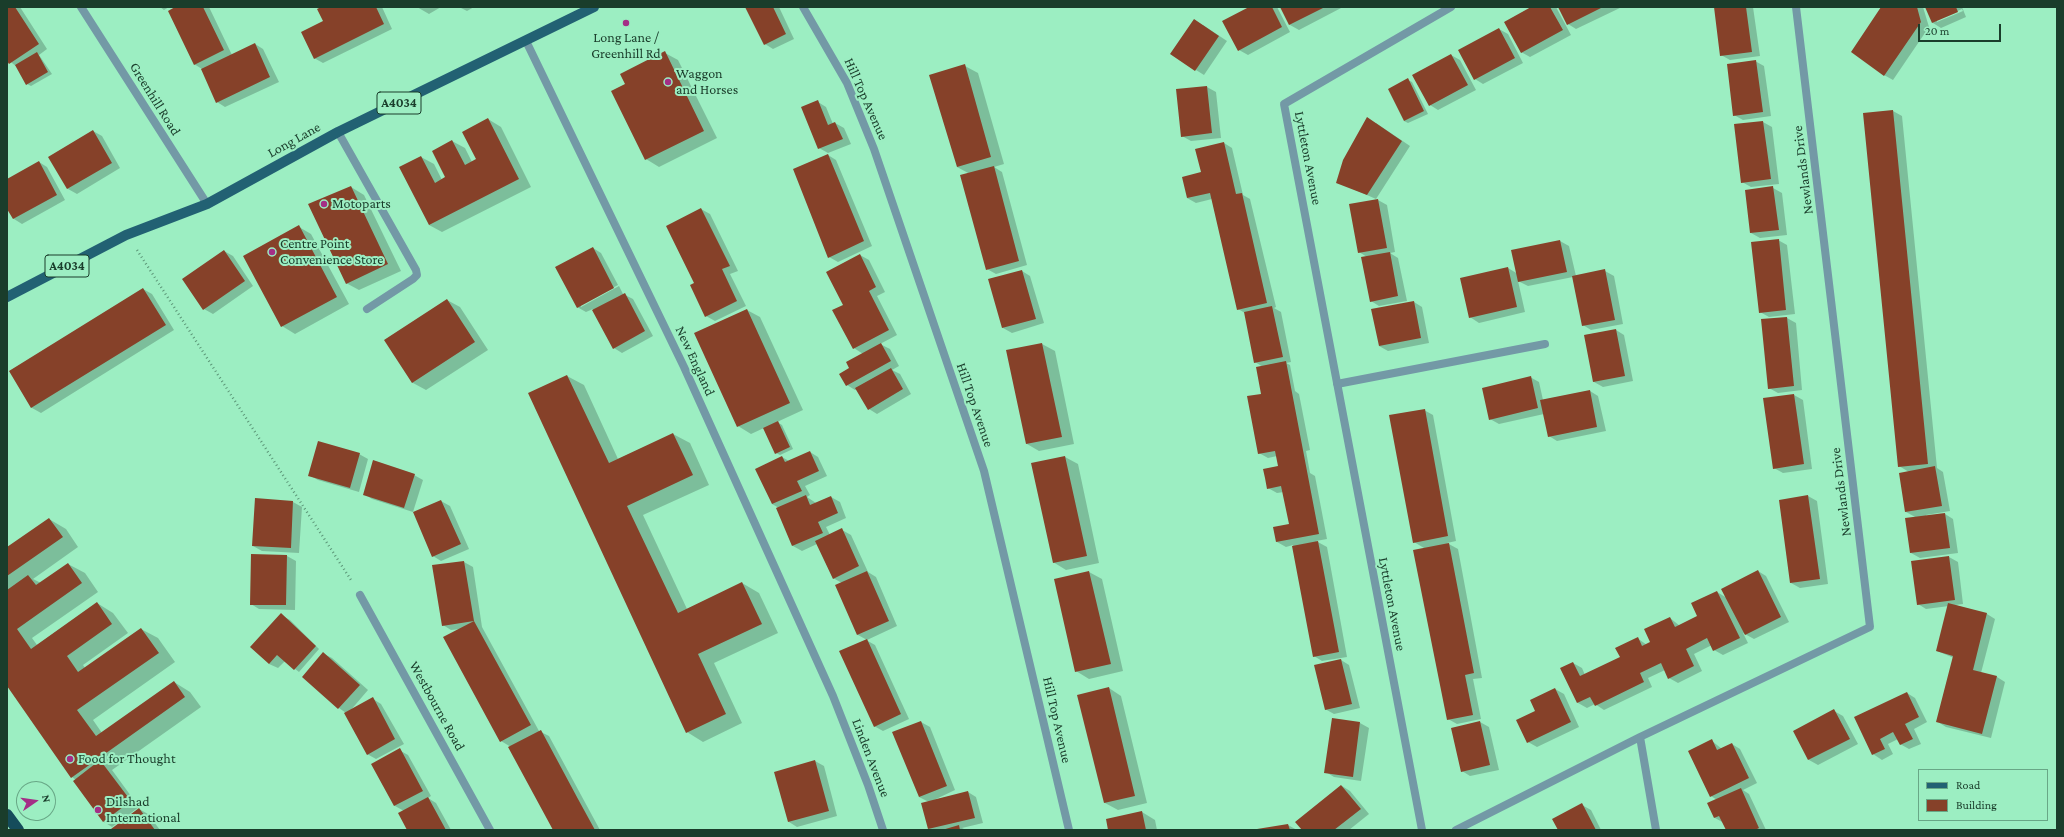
<!DOCTYPE html>
<html>
<head>
<meta charset="utf-8">
<style>
	body { margin:0 }
	#map { position:relative; width:2064px; height:837px; overflow:hidden; background:#9ceec2; font-family:"Crimson Pro",serif }
	canvas { display:block }
	.frame { position:absolute; inset:0; border:8px solid #1a3d2b; pointer-events:none }
	.legend { position:absolute; left:1918px; top:769px; width:130px; height:52px; box-sizing:border-box; background:#9ceec2; border:1px solid #68a786; margin:0; padding:5px 7px; list-style:none; font-size:12px; color:#1a3d2b }
	.legend li { display:flex; align-items:center; gap:8px; height:20px }
	.legend b { width:20px; border:1px solid #68a786 }
	.north { position:absolute; left:16px; top:781px; width:40px; height:40px; box-sizing:border-box; background:#9ceec2; border:1px solid #68a786; border-radius:50%; rotate:77deg; font-size:11px; font-weight:700; line-height:16px; text-align:center; color:#1a3d2b }
	.north::after { content:''; display:block; margin:auto; width:14px; height:18px; background:#a42e86; clip-path:polygon(50% 0,100% 100%,50% 72%,0 100%) }
	.scale { position:absolute; left:1918px; top:24px; width:83px; height:18px; box-sizing:border-box; border:2px solid #1a3d2b; border-top:0; padding-left:5px; font-size:12px; line-height:14px; white-space:nowrap; color:#1a3d2b; -webkit-text-stroke:3px #9ceec2; paint-order:stroke }
</style>
</head>
<body>
<div id="map">
<canvas width="2064" height="837"></canvas>
<div class="frame"></div>
<ul class="legend">
<li><b style="height:5px;background:#226173"></b>Road</li>
<li><b style="height:11px;background:#864129"></b>Building</li>
</ul>
<div class="north">N</div>
<div class="scale">20 m</div>
</div>
<script>
const c = document.querySelector('canvas').getContext('2d');
c.lineJoin = 'round';
function fill(path, color) { c.fillStyle = color; c.fill(path, 'evenodd'); }
const shape = rows => new Path2D(rows.map(r => 'M' + r).join(''));
function trace(path, color, width, dash) { c.strokeStyle = color; c.lineWidth = width; c.lineCap = dash ? 'butt' : 'round'; c.setLineDash(dash || []); c.stroke(path); }
function label(font, color, halo, rows, align = 'center') {
  c.font = font + ' "Crimson Pro",serif'; c.lineWidth = 4; c.setLineDash([]); c.textBaseline = 'middle'; c.strokeStyle = halo; c.fillStyle = color; for (const [text, x, y, turn = 0] of rows) {
    c.save(); c.translate(x, y); c.rotate((+turn || 0) * Math.PI / 180); c.textAlign = isNaN(turn) ? turn : align; if (halo) c.strokeText(text, 0, 0); c.fillText(text, 0, 0); c.restore();
  }
}
fill(shape([
	[7,7,20,7,47,49,39,55,52,74,31,86,27,84,17,67,7,59],
	[160,7,169,7,164,10],
	[178,7,209,7,232,55,255,44,263,49,279,82,225,107,217,102,202,69,194,64],
	[323,7,382,7,392,29,323,63,314,58,325,22],
	[417,7,441,7,429,14],
	[459,7,474,7,467,11],
	[746,7,779,7,794,39,773,49,765,44],
	[1251,7,1277,7,1290,32,1248,55,1239,50],
	[1281,7,1343,7,1299,30,1290,25],
	[1534,7,1556,7,1571,35,1530,57,1521,52],
	[1560,7,1622,7,1576,29,1568,24],
	[1715,7,1753,7,1760,56,1730,60,1721,55],
	[1882,7,1923,7,1929,27,1893,80,1884,75],
	[1926,7,1962,7,1966,17,1941,28,1933,23],
	[1962,9,1963,11,1937,22,1937,20],
	[1203,25,1227,41,1204,75,1196,70],
	[1499,29,1508,34,1523,63,1483,84,1475,79],
	[665,53,678,60,717,138,659,167,646,159,626,85],
	[1451,55,1460,60,1476,90,1438,110,1430,105],
	[1755,61,1764,66,1771,116,1743,120,1734,115],
	[965,66,978,73,1004,164,994,167,1002,172,1027,265,996,274,987,269,970,174,957,167],
	[1408,80,1412,82,1428,114,1408,123,1404,121],
	[1207,87,1216,92,1221,138,1191,141,1182,136,1177,90],
	[818,102,826,107,833,124,835,123,844,128,851,144,828,153,819,148],
	[1893,111,1902,116,1937,468,1943,472,1950,511,1926,515,1927,517,1945,514,1953,519,1958,553,1920,558,1911,553,1917,518,1906,512,1909,472,1899,466,1864,114],
	[488,119,501,127,531,187,442,232,429,225,421,157,434,164,442,180,447,178,452,141,465,148,472,162,477,160],
	[1763,122,1772,127,1779,184,1751,187,1742,182,1735,125],
	[1376,123,1410,146,1376,199,1337,182],
	[93,131,102,136,120,168,77,194,68,189,49,157],
	[1224,143,1232,148,1243,195,1250,199,1276,307,1274,308,1281,312,1291,362,1286,363,1290,365,1295,391,1299,394,1310,450,1306,451,1310,473,1315,476,1327,539,1316,541,1327,547,1347,657,1322,661,1314,656,1293,545,1286,547,1277,542,1274,528,1290,525,1284,492,1277,493,1268,488,1279,467,1277,456,1268,458,1259,453,1263,367,1255,362,1245,313,1238,309,1212,199,1196,203,1187,198,1202,173],
	[828,155,836,160,872,246,838,262,829,257],
	[39,162,47,167,65,200,22,224,14,219,7,207,7,180],
	[351,187,364,195,401,271,359,290,346,283],
	[1773,188,1782,193,1787,235,1760,238,1751,233,1746,191],
	[1378,200,1387,205,1395,252,1390,253,1398,258,1407,301,1379,306,1371,301,1367,257,1359,252],
	[701,209,710,214,738,271,730,274,746,306,715,321,706,316,695,283],
	[299,227,311,234,349,304,295,334,282,326],
	[1778,240,1787,245,1795,314,1769,317,1760,312],
	[1560,241,1569,246,1576,276,1605,271,1614,276,1623,324,1591,330,1583,325,1573,277,1528,286,1518,281,1525,312,1479,323,1470,317,1508,268,1518,274,1513,251],
	[593,248,601,253,618,285,581,305,581,307,619,286,623,294,633,299,653,336,622,353,614,348,593,309,586,312,577,307],
	[224,251,233,256,253,286,213,314,204,309],
	[860,255,869,260,885,292,877,296,897,335,880,344,890,349,899,366,892,370,900,374,911,394,877,414,869,409,857,389,855,390,847,385,851,369,863,354,854,348,845,305],
	[1022,271,1030,276,1044,323,1012,333,1003,328],
	[143,289,152,294,174,330,41,413,32,408,10,371],
	[447,300,460,307,488,350,426,390,413,383,385,340],
	[1414,302,1422,307,1429,343,1388,351,1379,346],
	[747,310,760,317,803,410,777,422,782,425,793,449,780,455,776,453,764,428,751,434,738,426],
	[1787,318,1796,323,1802,390,1778,393,1769,388],
	[1616,330,1624,335,1633,381,1603,387,1594,382,1585,335],
	[1042,344,1055,351,1074,444,1039,451,1027,444],
	[567,376,584,385,618,459,673,434,690,443,709,485,643,515,687,609,742,583,759,593,778,633,714,663,742,723,703,742,687,732],
	[1530,377,1539,382,1543,400,1590,391,1598,396,1606,431,1557,441,1549,436,1544,414,1499,424,1490,419],
	[1794,395,1803,400,1812,469,1783,473,1774,468,1764,399],
	[1424,410,1433,415,1456,541,1447,543,1458,549,1482,678,1473,679,1481,719,1457,724,1448,719,1424,548,1414,542],
	[810,452,818,457,827,476,805,486,810,495,807,497,816,503,831,497,840,502,846,518,826,527,830,535,842,530,851,535,868,572,876,577,897,626,867,640,858,635,842,583,833,578,817,544,802,551,793,546,777,509,779,508,772,504,782,457,789,461],
	[359,454,368,459,359,492,318,480,309,475],
	[1065,457,1078,464,1099,563,1066,570,1053,562],
	[414,475,423,480,413,512,372,499,364,494],
	[1808,496,1817,501,1828,584,1800,588,1791,583],
	[441,501,450,506,469,549,441,561,433,556],
	[293,502,302,507,299,553,262,551,253,546],
	[49,519,66,529,78,547,33,579,41,583,68,564,85,573,98,592,32,638,37,645,97,603,113,613,128,633,83,665,85,668,141,629,158,638,175,662,93,720,102,733,174,682,190,692,201,707,112,770,139,807,112,827,104,822,76,780,72,777,7,685,7,549],
	[252,555,287,556,296,561,295,610,259,609,251,604],
	[1949,557,1958,562,1963,604,1955,605,1987,614,1995,619,1981,673,1997,677,2005,682,1991,738,1946,727,1938,722,1954,658,1937,651,1949,606,1926,609,1918,604],
	[464,562,473,567,482,627,539,731,549,736,600,830,554,830,511,747,501,741,461,629,451,630,443,625,434,566],
	[1758,571,1766,576,1789,622,1754,639,1743,633,1748,643,1723,655,1714,650,1712,645,1694,654,1702,671,1678,683,1669,678,1665,670,1648,678,1652,687,1604,710,1595,704,1587,708,1578,703,1573,663,1582,668,1585,675,1621,658,1637,638,1647,645,1651,643,1670,618,1680,626,1699,617,1717,592,1727,598],
	[1089,572,1102,579,1123,671,1089,679,1076,671],
	[281,615,290,620,319,649,299,672,285,661,278,668,269,664],
	[866,640,875,645,909,719,883,731,874,726],
	[324,654,332,658,368,690,350,711,373,699,381,704,404,744,376,759,367,754,346,713,339,708,303,677],
	[1341,660,1349,665,1360,708,1334,714,1325,709],
	[1109,688,1121,696,1147,803,1118,810,1105,803],
	[1555,689,1564,694,1579,727,1537,747,1528,742,1536,711],
	[1907,693,1915,698,1927,722,1914,729,1921,744,1909,749,1900,744,1898,739,1888,744,1893,754,1882,760,1873,754,1855,717],
	[1834,711,1843,716,1858,744,1818,765,1809,760,1794,731],
	[1333,719,1360,723,1369,728,1361,781,1334,777,1326,772],
	[921,722,930,727,955,790,934,800,968,792,976,797,983,823,962,828,966,830,929,829,923,803,929,802,919,797],
	[1480,722,1489,727,1499,770,1470,776,1462,771],
	[1712,741,1722,749,1732,744,1740,749,1757,783,1743,790,1749,794,1766,830,1727,830,1724,823,1715,818,1709,804,1717,800,1711,796],
	[399,750,408,755,431,796,428,798,436,803,451,830,408,830,404,811,395,806,373,764],
	[815,761,824,766,837,816,797,827,789,822],
	[1342,786,1350,791,1369,814,1349,830,1303,830],
	[1582,805,1591,810,1601,830,1559,830],
	[139,809,148,814,160,830,113,830],
	[1142,812,1155,820,1157,830,1109,830],
	[1288,825,1297,830,1258,830]
]), '#0003');
fill(shape([
	[7,7,15,7,39,44,9,64,7,61],
	[175,7,203,7,224,50,194,65,168,11],
	[321,7,376,7,384,24,314,59,301,32,323,21,317,9],
	[745,7,773,7,786,34,764,45],
	[1249,7,1272,7,1282,27,1238,51,1222,21],
	[1280,7,1325,7,1289,25],
	[1531,7,1550,7,1563,30,1521,53,1504,22],
	[1558,7,1603,7,1567,25],
	[1714,7,1746,7,1752,52,1720,56],
	[1881,7,1917,7,1921,22,1884,76,1851,52],
	[1925,7,1956,7,1958,12,1932,23],
	[1194,19,1219,36,1195,71,1170,54],
	[1499,28,1515,58,1474,80,1458,50],
	[255,43,270,77,216,103,201,69],
	[665,51,704,131,645,160,611,91,625,84,620,74],
	[37,52,48,72,26,85,15,65],
	[1451,54,1468,85,1429,106,1412,75],
	[1756,60,1763,112,1733,116,1727,64],
	[965,64,991,157,957,167,929,75],
	[1408,78,1424,111,1404,121,1388,89],
	[1207,86,1212,133,1181,137,1176,89],
	[818,100,828,125,835,122,843,139,818,149,801,107],
	[1893,110,1928,464,1898,467,1863,113],
	[1367,117,1402,141,1367,195,1336,183,1343,160],
	[488,118,519,179,429,225,399,167,421,156,435,183,445,177,432,151,452,140,465,165,476,159,462,132],
	[1763,121,1771,179,1741,183,1734,124],
	[93,130,112,163,67,189,48,157],
	[1224,142,1236,194,1242,193,1267,303,1237,310,1210,193,1187,198,1182,177,1201,172,1195,149],
	[828,154,864,241,828,258,793,169],
	[39,161,57,195,13,219,7,209,7,179],
	[994,166,1019,261,986,270,960,175],
	[351,186,388,264,346,284,308,204],
	[1773,186,1779,230,1750,233,1745,190],
	[1378,199,1387,248,1358,253,1349,204],
	[701,208,730,266,722,269,737,301,705,317,690,285,694,283,666,226],
	[299,225,337,297,281,327,243,256],
	[1779,239,1786,310,1759,313,1751,242],
	[1560,240,1567,272,1518,282,1511,250],
	[593,247,614,288,577,308,555,267],
	[224,250,245,281,203,310,182,279],
	[1390,252,1398,296,1370,302,1361,257],
	[860,254,876,287,869,291,889,330,853,349,832,310,843,305,826,272],
	[1508,267,1517,307,1469,318,1460,278],
	[1605,269,1615,320,1582,326,1572,276],
	[1022,270,1036,319,1002,328,988,279],
	[143,288,166,325,31,408,9,371],
	[625,293,645,331,613,349,592,310],
	[447,299,475,342,412,383,384,340],
	[1414,301,1421,338,1379,346,1371,309],
	[1272,306,1283,357,1254,363,1244,312],
	[747,309,790,403,737,427,694,333],
	[1787,317,1794,386,1768,389,1761,319],
	[1616,329,1625,376,1593,382,1584,335],
	[881,343,891,361,846,386,839,374,849,368,846,362],
	[1042,343,1062,437,1026,444,1006,350],
	[1286,361,1319,534,1276,542,1273,527,1289,524,1281,486,1267,489,1265,478,1263,469,1278,466,1275,451,1258,454,1247,396,1261,394,1256,367],
	[891,368,903,389,868,410,855,388],
	[567,375,609,463,673,433,693,475,627,506,678,613,742,582,762,624,698,654,726,714,686,733,528,393],
	[1531,376,1538,408,1489,420,1482,388],
	[1590,390,1597,427,1548,437,1540,400],
	[1794,394,1804,464,1773,469,1763,398],
	[1425,409,1448,536,1413,543,1389,415],
	[778,421,790,447,775,454,763,428],
	[318,441,360,453,350,488,308,476],
	[810,451,819,471,797,481,802,491,772,504,755,469,782,456,785,462],
	[1065,456,1087,556,1053,563,1031,463],
	[373,460,415,474,404,508,363,495],
	[1935,466,1942,506,1905,512,1899,473],
	[806,495,810,505,831,496,838,513,818,522,823,533,792,546,776,508],
	[1808,495,1820,579,1790,583,1779,500],
	[255,498,293,501,291,548,252,546],
	[441,500,461,544,432,557,413,512],
	[1945,513,1950,548,1910,553,1905,518],
	[49,518,63,537,7,576,7,547],
	[842,528,859,566,833,579,815,541],
	[1318,541,1339,652,1313,657,1292,546],
	[1449,543,1474,673,1465,675,1473,715,1447,720,1413,550],
	[251,554,287,555,286,605,250,605],
	[1949,556,1955,600,1917,605,1911,561],
	[464,561,474,621,531,725,500,742,443,637,474,621,442,626,432,565],
	[68,563,82,583,17,629,31,649,97,602,112,624,67,656,78,672,141,628,159,653,77,710,96,736,174,681,185,697,71,778,7,686,7,590,28,575,36,585],
	[1758,570,1781,617,1745,635,1721,589],
	[867,571,889,621,857,635,835,585],
	[1089,571,1111,664,1075,672,1054,579],
	[1717,591,1740,638,1713,651,1707,638,1686,649,1694,666,1668,679,1661,663,1640,673,1644,682,1595,706,1590,697,1577,703,1560,668,1573,662,1580,676,1620,657,1615,648,1638,637,1642,646,1650,642,1644,629,1670,617,1675,627,1697,616,1691,603],
	[1948,603,1987,613,1973,670,1997,676,1982,734,1936,722,1953,656,1936,651],
	[281,613,316,646,294,670,277,655,269,664,250,647],
	[867,639,901,714,874,727,839,651],
	[323,652,360,685,338,709,302,677],
	[1341,659,1352,704,1325,710,1314,665],
	[1109,687,1135,796,1104,803,1077,695],
	[1555,688,1571,722,1527,743,1516,720,1535,711,1530,700],
	[1907,692,1919,717,1905,724,1913,739,1900,745,1893,732,1880,739,1885,749,1872,755,1854,717],
	[373,697,395,739,367,755,344,713],
	[1834,709,1850,739,1808,760,1793,731],
	[1332,718,1360,722,1353,777,1324,773],
	[921,721,947,786,919,797,892,732],
	[1480,721,1490,765,1461,772,1451,728],
	[541,730,578,799,595,830,553,830,508,747],
	[1712,739,1717,750,1732,743,1749,778,1710,797,1688,751],
	[400,748,423,791,394,806,371,764],
	[100,760,131,801,103,822,73,781],
	[815,760,829,811,788,822,774,772],
	[1341,785,1361,809,1334,830,1302,830,1295,822],
	[1741,788,1759,828,1755,830,1726,830,1719,816,1714,818,1707,803],
	[968,791,975,818,928,829,921,803],
	[428,797,446,830,407,830,398,813],
	[1582,803,1596,830,1558,830,1552,819],
	[139,808,155,830,112,830,111,829],
	[1142,811,1146,830,1108,830,1106,819],
	[1288,824,1290,830,1257,830,1257,829],
	[959,825,960,830,942,830]
]), '#864129');
trace(shape([
	[137,250,351,580]
]), '#5c9778', 2.5, [1, 3]);
trace(shape([
	[338,132,416,270,417,275,413,279,367,309]
]), '#7399a6', 8);
trace(shape([
	[81,7,207,204],
	[803,7,847,83,874,149,984,471,1069,830],
	[526,41,684,367,833,696,868,785,883,830],
	[1337,384,1545,344],
	[360,595,490,830],
	[1422,830,1284,104,1451,7],
	[1456,830,1640,737],
	[1656,830,1640,737,1870,627,1796,7]
]), '#7399a6', 8);
trace(shape([
	[7,297,126,235,207,204,338,132,594,7]
]), '#226173', 10);
trace(shape([
	[7,815,18,830]
]), '#154c5b', 12);
for (const [x, y, r, color] of [
	[626,23,4,"#a42e86"],
	[668,82,4,"#a42e86"],
	[324,204,4,"#a42e86"],
	[272,252,4,"#a42e86"],
	[70,759,4,"#a42e86"],
	[98,810,4,"#a42e86"]
]) { const dot = new Path2D(); dot.arc(x, y, r, 0, 2 * Math.PI); c.fillStyle = color; c.fill(dot); trace(dot, '#9ceec2', 1.5); }
for (const [x, y, w] of [
	[399,103,44],
	[67,266,44]
]) { const box = new Path2D(); box.roundRect(x - w / 2, y - 11, w, 22, 3); c.fillStyle = '#9ceec2'; c.fill(box); trace(box, '#1a3d2b', 1); }
label('bold 13px', '#1a3d2b', null, [
	["A4034",399,103],
	["A4034",67,266]
]);
label('14px', '#1a3d2b', '#9ceec2', [
	["Long Lane /",626,38,"center"],
	["Greenhill Rd",626,54,"center"],
	["Waggon",676,74],
	["and Horses",676,90],
	["Motoparts",332,204],
	["Centre Point",280,244],
	["Convenience Store",280,260],
	["Food for Thought",78,759],
	["Dilshad",106,802],
	["International",106,818]
], 'left');
label('14px', '#1a3d2b', '#9ceec2', [
	["Greenhill Road",155,99,58],
	["Hill Top Avenue",866,99,66],
	["Long Lane",294,140,-29],
	["Lyttleton Avenue",1308,158,79],
	["Newlands Drive",1803,170,-97],
	["New England",695,361,65],
	["Hill Top Avenue",975,405,71],
	["Newlands Drive",1841,492,-97],
	["Lyttleton Avenue",1392,604,79],
	["Westbourne Road",437,706,61],
	["Hill Top Avenue",1057,720,77],
	["Linden Avenue",871,758,69]
]);
</script>
</body>
</html>
